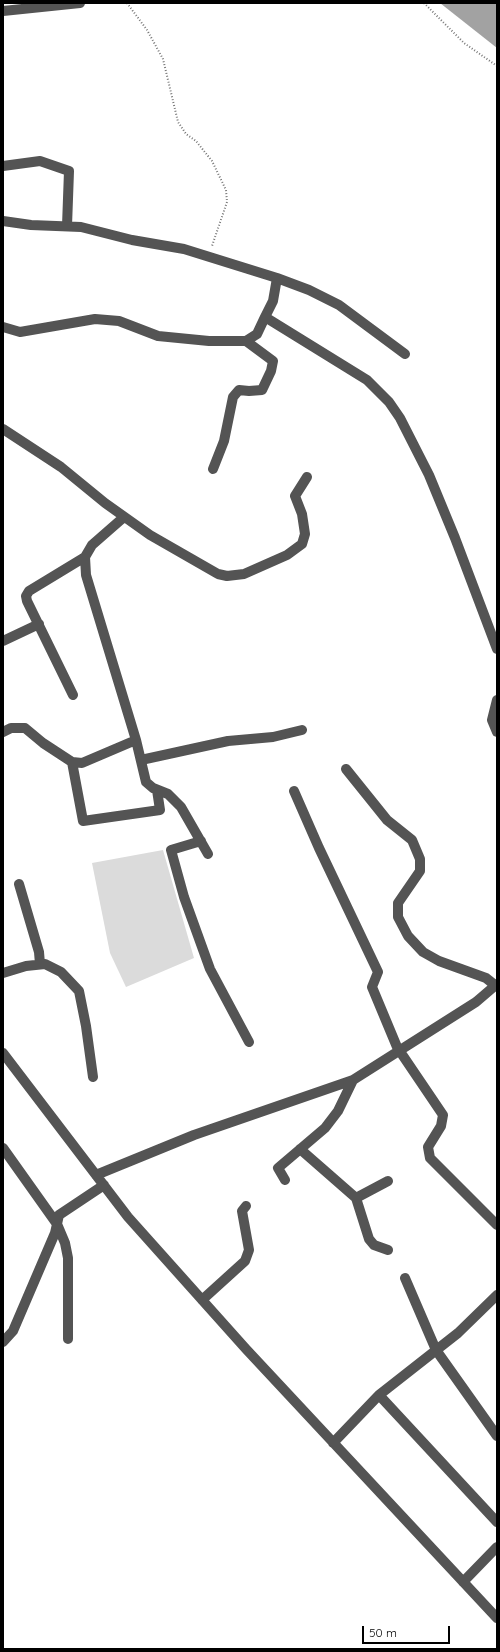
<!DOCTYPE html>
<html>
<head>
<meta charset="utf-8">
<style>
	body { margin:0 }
	#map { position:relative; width:500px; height:1652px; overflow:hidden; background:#fff; font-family:Quicksand,sans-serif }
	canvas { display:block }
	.frame { position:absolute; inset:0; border:4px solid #000; pointer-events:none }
	.scale { position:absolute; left:362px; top:1626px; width:88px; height:18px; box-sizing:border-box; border:2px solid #000; border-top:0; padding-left:5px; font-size:12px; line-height:14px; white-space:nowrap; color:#000; -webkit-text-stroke:3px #fff; paint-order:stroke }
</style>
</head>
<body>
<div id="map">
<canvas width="500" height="1652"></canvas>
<div class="frame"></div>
<div class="scale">50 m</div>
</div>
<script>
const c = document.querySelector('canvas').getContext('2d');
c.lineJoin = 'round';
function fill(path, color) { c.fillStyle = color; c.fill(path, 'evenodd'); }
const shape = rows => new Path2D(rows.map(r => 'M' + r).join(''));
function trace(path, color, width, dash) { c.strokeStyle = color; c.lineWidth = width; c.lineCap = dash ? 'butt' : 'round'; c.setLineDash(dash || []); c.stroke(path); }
fill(shape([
	[163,850,194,958,126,987,110,953,92,863]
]), '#dbdbdb');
fill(shape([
	[440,3,497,3,497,48]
]), '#a2a2a2');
trace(shape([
	[127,3,147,30,163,59,178,122,186,134,196,141,212,161,226,190,227,202,212,246],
	[424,3,464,43,497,66]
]), '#767676', 2, [1, 2]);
trace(shape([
	[3,11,80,3],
	[3,166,40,161,69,171,67,226],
	[3,221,31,225,81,227,132,240,184,249,277,278,309,290,339,305,405,354],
	[265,317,367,380,389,402,400,418,429,475,455,538,497,649],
	[3,327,20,332,95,319,119,321,158,336,209,341,246,341,257,334,265,317,273,301,277,278],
	[3,429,61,467,105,503,150,535,218,574,227,576,244,574,287,555,302,544,305,534,302,514,295,496,307,477],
	[213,469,224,441,233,397,239,390,249,391,262,390,271,371,273,361,246,341],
	[124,517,92,545,85,557,86,575,136,740,146,782,153,788,168,794,181,807,208,854],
	[3,641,39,624],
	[73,695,27,601,26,596,29,591,85,557],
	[497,700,492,720,497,732],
	[3,732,11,728,25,728,43,743,72,762,82,763,136,740],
	[141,760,228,741,273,737,302,730],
	[72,762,83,821,160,810,157,790],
	[346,769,387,820,412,840,420,859,420,871,398,903,398,917,408,936,423,952,439,961,486,978,496,986],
	[294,791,319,848,378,972,372,987,397,1047,443,1115,441,1126,428,1147,430,1158,497,1225],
	[201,841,171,850,184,897,210,969,249,1042],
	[19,884,39,952,40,964],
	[3,973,26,966,45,964,61,972,79,991,86,1026,93,1077],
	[3,1053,128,1217,246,1349,497,1618],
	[3,1148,57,1224,65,1243,68,1258,68,1339],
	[300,1149,356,1198,369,1239,374,1245,388,1250],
	[96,1175,194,1135,353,1080,476,1002,497,984],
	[285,1180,278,1168,325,1128,338,1111,353,1080],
	[356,1198,388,1181],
	[405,1278,436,1350,497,1436],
	[202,1300,245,1261,249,1250,242,1211,246,1206],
	[3,1342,13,1331,55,1233,59,1215,104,1185],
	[379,1395,497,1522],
	[333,1443,379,1395,458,1333,497,1295],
	[463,1582,497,1547]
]), '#545454', 10);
</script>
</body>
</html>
